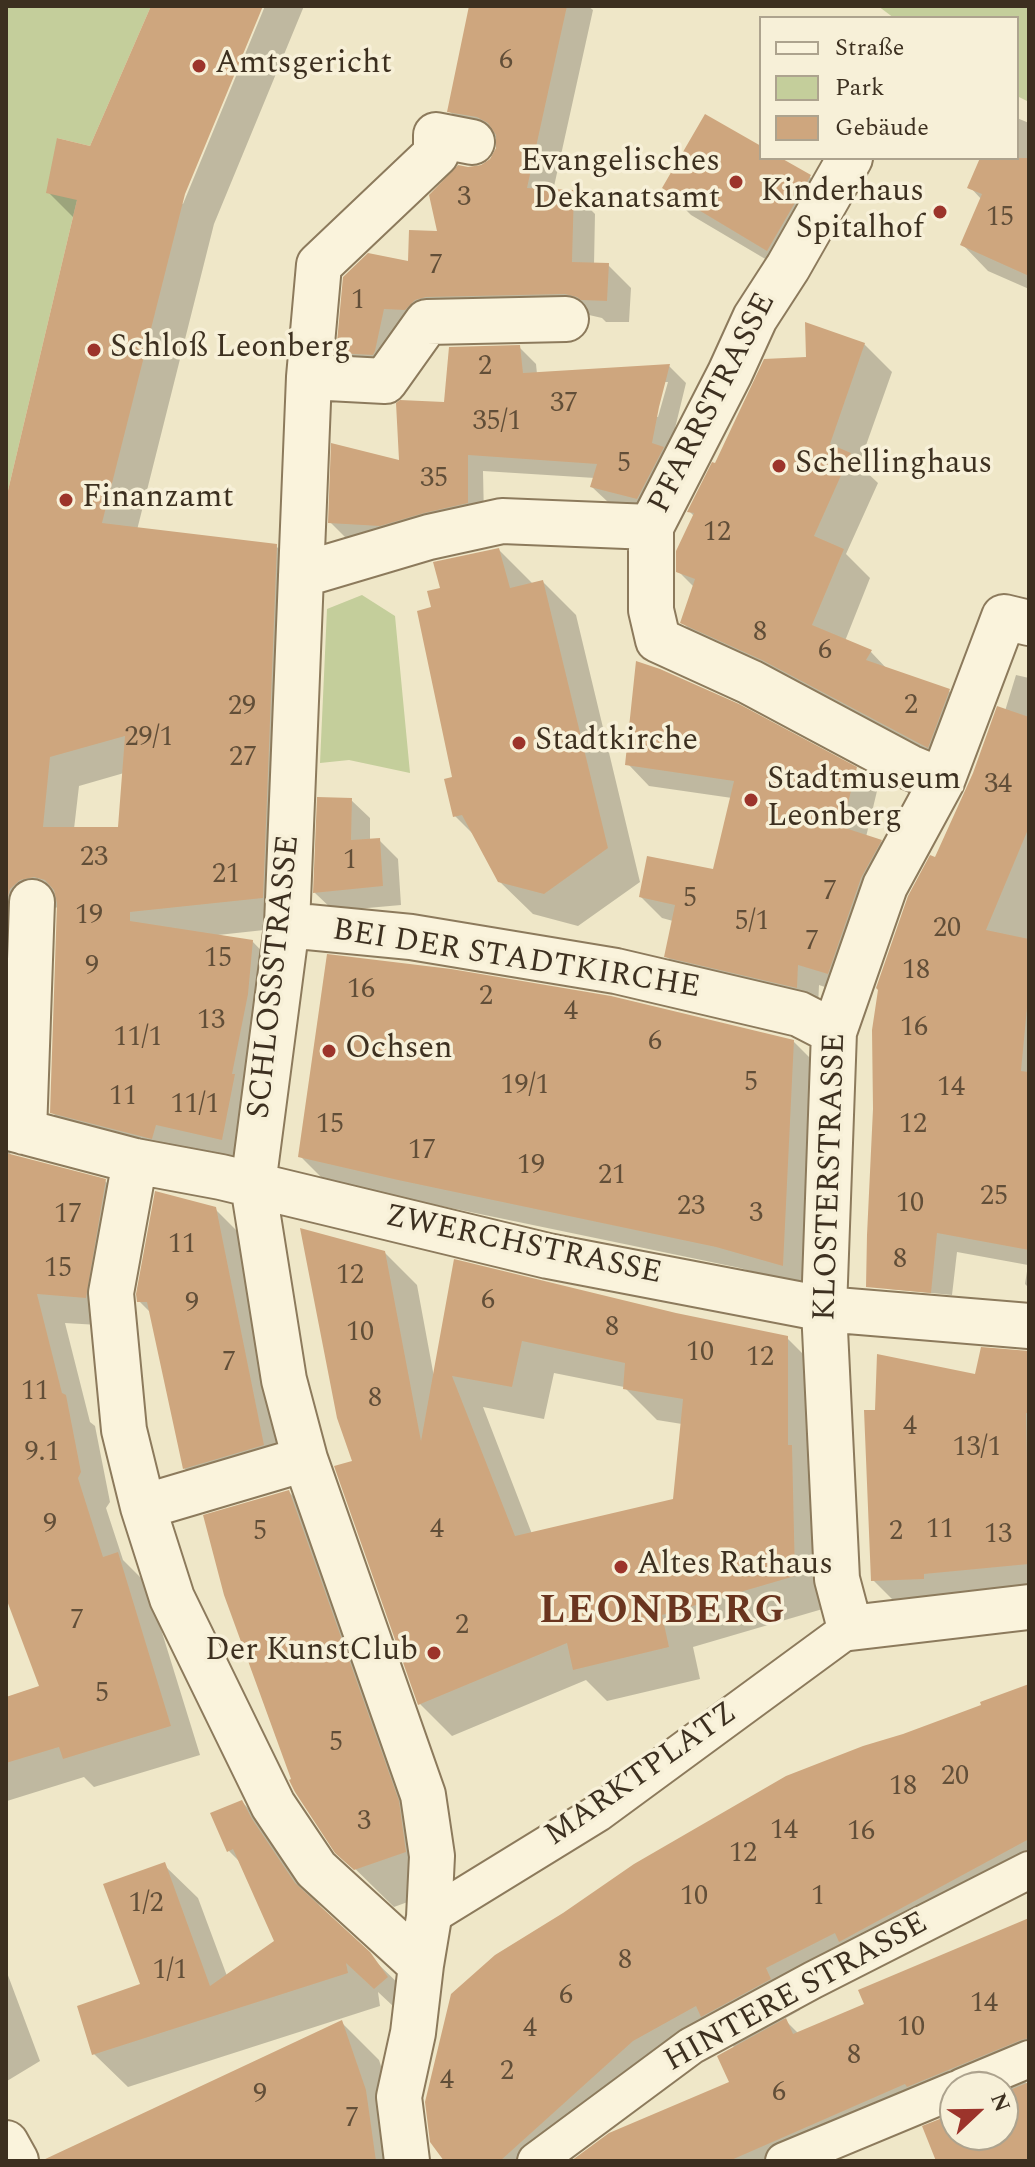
<!DOCTYPE html>
<html>
<head>
<meta charset="utf-8">
<style>
	body { margin:0 }
	#map { position:relative; width:1035px; height:2167px; overflow:hidden; background:#efe7c8; font-family:Spectral,serif }
	canvas { display:block }
	.frame { position:absolute; inset:0; border:8px solid #3d3020; pointer-events:none }
	.legend { position:absolute; left:759px; top:16px; width:260px; height:144px; box-sizing:border-box; background:#f7f0d8; border:2px solid #ada38e; margin:0; padding:10px 14px; list-style:none; font-size:24px; color:#3d3020 }
	.legend li { display:flex; align-items:center; gap:16px; height:40px }
	.legend b { width:40px; border:2px solid #ada38e }
	.north { position:absolute; left:939px; top:2071px; width:80px; height:80px; box-sizing:border-box; background:#f7f0d8; border:2px solid #ada38e; border-radius:50%; rotate:68deg; font-size:22px; font-weight:700; line-height:32px; text-align:center; color:#3d3020 }
	.north::after { content:''; display:block; margin:auto; width:28px; height:36px; background:#9c342b; clip-path:polygon(50% 0,100% 100%,50% 72%,0 100%) }
</style>
</head>
<body>
<div id="map">
<canvas width="1035" height="2167"></canvas>
<div class="frame"></div>
<ul class="legend">
<li><b style="height:10px;background:#faf3dc"></b>Straße</li>
<li><b style="height:22px;background:#c4ce9b"></b>Park</li>
<li><b style="height:22px;background:#cea67e"></b>Gebäude</li>
</ul>
<div class="north">N</div>
</div>
<script>
const c = document.querySelector('canvas').getContext('2d');
c.lineJoin = 'round';
function fill(path, color) { c.fillStyle = color; c.fill(path, 'evenodd'); }
const shape = rows => new Path2D(rows.map(r => 'M' + r).join(''));
function trace(path, color, width, dash) { c.strokeStyle = color; c.lineWidth = width; c.lineCap = dash ? 'butt' : 'round'; c.setLineDash(dash || []); c.stroke(path); }
function label(font, color, halo, rows, align = 'center') {
  c.font = font + ' Spectral,serif'; c.lineWidth = 7; c.setLineDash([]); c.textBaseline = 'middle'; c.strokeStyle = halo; c.fillStyle = color; for (const [text, x, y, turn = 0] of rows) {
    c.save(); c.translate(x, y); c.rotate((+turn || 0) * Math.PI / 180); c.textAlign = isNaN(turn) ? turn : align; if (halo) c.strokeText(text, 0, 0); c.fillText(text, 0, 0); c.restore();
  }
}
fill(shape([
	[6,6,151,6,90,146,57,138,77,200,6,499],
	[878,6,1029,6,1029,102,1017,96,1017,18,894,18],
	[362,595,395,616,410,773,349,760,320,763,327,609]
]), '#c4ce9b');
fill(shape([
	[153,6,260,6,180,202,183,204,265,6,304,6,214,224,137,530,276,546,305,576,292,927,218,935,252,941,281,971,251,1168,81,1142,52,1112,59,907,49,909,18,1138,10,1152,11,1156,105,1181,135,1211,115,1326,65,1323,90,1422,95,1426,110,1502,106,1508,123,1560,147,1584,200,1755,94,1787,84,1777,7,1801,6,1699,41,1688,6,1586,6,508,75,219,49,193,92,149],
	[124,773,120,829,74,829,79,786],
	[471,6,588,6,593,10,553,191,573,192,595,214,594,265,608,265,631,288,629,322,606,322,602,318,589,315,449,318,361,374,338,352,410,264,439,233,482,167,492,160,498,148,498,138,471,133,449,111],
	[1017,118,1029,123,1029,289,988,271,962,244,982,200,970,187,982,158,1017,158],
	[761,149,761,158,777,158,810,177,836,204,794,276,691,215,664,188],
	[864,344,892,372,859,465,878,483,846,554,870,578,845,641,871,652,889,671,949,691,977,719,956,774,710,650,682,622,694,587,678,571,694,516,689,511,716,465,808,359],
	[519,347,536,364,537,374,669,366,686,383,654,515,609,503,592,487,595,478,483,471,484,519,347,539,330,522,401,463,446,404],
	[664,382,668,382,658,417,654,416],
	[499,550,533,584,543,582,576,615,640,882,578,926,533,914,499,881,477,838,455,816,454,778,434,609,442,590],
	[1016,675,1029,678,1029,1288,1025,1284,1028,1265,957,1252,952,1295,889,1289,936,859,1005,711],
	[628,764,855,769,877,791,866,837,881,841,902,863,849,995,819,985,818,1008,688,978,666,956,673,921,662,918,641,897,714,872,732,798,649,786],
	[351,800,370,818,370,841,379,840,398,859,401,905,334,911,315,893],
	[793,1041,816,1064,805,1287,740,1268,422,1202,322,1178,300,1156],
	[215,1209,242,1236,290,1472,211,1495,184,1468,151,1313,139,1301],
	[384,1252,417,1285,434,1377,455,1261,675,1315,787,1338,819,1370,826,1608,693,1647,700,1679,607,1701,586,1680,452,1736,420,1704,354,1462],
	[554,1373,624,1387,657,1420,682,1424,674,1501,532,1534,483,1407,544,1419],
	[1029,1354,1029,1597,904,1611,873,1580,877,1412,976,1376],
	[289,1492,327,1530,443,1889,394,1907,337,1851],
	[1029,1685,1029,1885,795,1999,800,2010,784,2019,799,2034,866,2005,1029,1920,1029,2080,1025,2081,1027,2085,1029,2084,1029,2161,938,2161,955,2115,955,2135,1003,2135,1003,2087,955,2087,955,2110,939,2117,936,2114,831,2161,574,2161,731,2083,735,2048,724,2037,564,2161,447,2161,984,1707],
	[242,1802,275,1835,285,1855,324,1912,403,1988,409,2021,378,1992,380,2006,128,2087,94,2054,142,1986,164,1865,198,1898,227,1976,276,1942,242,1864,229,1851,213,1814],
	[6,1970,40,2061,7,2081,6,2081],
	[342,2023,379,2060,402,2129,407,2161,90,2161]
]), '#0003');
fill(shape([
	[151,6,263,6,185,194,102,523,277,544,263,898,130,912,130,921,253,940,248,994,232,1074,235,1074,222,1140,156,1125,152,1139,50,1113,57,903,54,890,45,880,34,877,20,880,10,889,7,900,6,925,6,499,77,200,46,193,57,138,90,146],
	[125,736,118,827,43,827,50,757],
	[469,6,567,6,527,188,574,190,572,262,609,263,607,301,581,300,577,297,565,294,426,297,415,300,405,310,384,309,375,351,373,355,336,353,343,277,368,253,408,261,409,230,437,231,429,195,458,165,468,167,481,165,490,159,496,148,496,135,488,123,477,117,447,112],
	[705,114,761,146,761,158,781,158,811,175,767,251,662,188],
	[980,158,1029,158,1029,276,960,245,982,194,967,188],
	[805,322,865,343,830,444,851,453,814,536,844,549,812,625,872,650,866,660,950,689,928,748,762,660,680,623,695,579,676,572,676,551,694,513,687,512,712,462,715,463,764,359,806,357],
	[520,345,523,373,670,364,659,407,652,443,664,447,637,499,590,487,597,464,468,455,468,503,424,513,380,526,328,523,331,443,399,460,396,403,400,400,444,402,449,347],
	[499,548,510,588,543,580,608,848,544,894,498,882,462,815,453,817,444,779,452,777,417,611,431,607,427,591,440,588,433,562],
	[636,661,660,669,739,704,857,767,842,827,882,840,861,878,828,974,798,965,797,988,664,957,675,905,639,897,647,856,713,869,734,781,625,765],
	[997,706,1029,717,1029,827,986,930,1029,939,1029,987,1021,1071,1029,1072,1029,1250,937,1233,931,1293,866,1287,867,1235,873,1109,872,1030,878,990,876,988,908,896,930,855,935,857,973,773],
	[317,797,352,798,351,840,380,838,383,886,313,893],
	[327,954,451,969,611,996,794,1040,783,1266,716,1247,398,1180,298,1157],
	[6,1153,106,1179,86,1298,37,1294,62,1393,66,1395,81,1472,78,1478,103,1557,118,1552,171,1726,63,1759,59,1747,6,1763,6,1697,39,1686,6,1598],
	[155,1191,216,1207,264,1445,183,1469,147,1302,137,1302,136,1294],
	[300,1228,385,1251,421,1441,454,1259,676,1313,788,1336,788,1445,792,1445,795,1576,662,1615,669,1647,573,1670,567,1643,418,1705,334,1466,352,1461,337,1418],
	[522,1341,625,1363,623,1389,683,1399,673,1499,515,1536,452,1376,512,1387],
	[981,1347,1029,1351,1029,1414,1026,1413,1029,1564,924,1574,924,1579,871,1581,864,1410,875,1410,877,1354,975,1374],
	[289,1490,399,1801,406,1852,354,1870,335,1853,295,1792,289,1780,291,1779,224,1595,203,1515],
	[1029,1684,1029,1839,839,1942,835,1933,766,1968,771,1979,701,2017,696,2006,633,2041,500,2161,444,2161,430,2142,425,2102,451,1994,495,1955,563,1913,634,1864,786,1776,863,1746,903,1734,981,1705,980,1702],
	[242,1800,252,1819,295,1883,370,1952,388,1977,374,1989,346,1963,348,1973,92,2055,77,2006,140,1984,103,1884,165,1862,210,1986,274,1941,233,1849,227,1852,210,1813],
	[1029,1918,1029,2038,1021,2040,907,2087,905,2084,729,2161,571,2161,609,2133,729,2082,717,2056,786,2018,793,2034,864,2004,858,1990],
	[342,2020,366,2090,376,2161,41,2161],
	[1029,2082,1029,2161,936,2161,922,2126,955,2113,955,2135,1003,2135,1003,2093]
]), '#cea67e');
const pedestrian = shape([
	[429,1917,598,1813,850,1628],
	[962,2087,1029,2059],
	[536,2161,691,2046,813,1980,1029,1870],
	[784,2161,955,2090]
]);
const minor = shape([
	[850,158,788,267,755,318,730,373,651,527,651,610,658,640,750,682,909,767,942,781],
	[309,377,385,381,427,322,566,319],
	[301,575,429,537,502,521,651,527],
	[1029,623,1004,617,942,781,885,886,834,1032,824,1309,837,1579,850,1628,1029,1607],
	[287,925,411,937,616,971,799,1014,834,1032],
	[6,1127,135,1161,221,1177,548,1256,824,1309,1029,1326],
	[24,1132,32,902],
	[135,1161,111,1293,124,1430,143,1507,172,1598,273,1805,316,1869,421,1965],
	[143,1507,305,1459],
	[407,2161,399,2097,413,2033,421,1965,429,1917,432,1856,423,1795,305,1459,284,1380,253,1185,287,925,309,377,319,265,436,154,436,135,472,142]
]);
const tertiary = shape([
	[6,2143,16,2161]
]);
trace(pedestrian, '#8c7a5c', 40);
trace(minor, '#8c7a5c', 48);
trace(tertiary, '#8c7a5c', 48);
trace(pedestrian, '#faf3dc', 36);
trace(minor, '#faf3dc', 44);
trace(tertiary, '#faf3dc', 44);
for (const [x, y, r, color] of [
	[199,66,8,"#9c342b"],
	[736,182,8,"#9c342b"],
	[940,212,8,"#9c342b"],
	[94,350,8,"#9c342b"],
	[779,466,8,"#9c342b"],
	[66,500,8,"#9c342b"],
	[519,743,8,"#9c342b"],
	[751,800,8,"#9c342b"],
	[329,1051,8,"#9c342b"],
	[621,1567,8,"#9c342b"],
	[434,1653,8,"#9c342b"]
]) { const dot = new Path2D(); dot.arc(x, y, r, 0, 2 * Math.PI); c.fillStyle = color; c.fill(dot); trace(dot, '#f7f0d8', 3); }
label('28px', '#614e38', null, [
	["6",506,63],
	["3",464,200],
	["15",1000,220],
	["7",436,268],
	["1",358,303],
	["2",485,369],
	["37",564,406],
	["35/1",497,424],
	["5",624,466],
	["35",434,481],
	["12",717,535],
	["8",760,635],
	["6",825,653],
	["2",911,708],
	["29",242,709],
	["29/1",149,740],
	["27",243,760],
	["34",998,787],
	["23",94,860],
	["1",350,863],
	["21",226,877],
	["7",830,894],
	["5",690,901],
	["19",89,918],
	["5/1",752,924],
	["20",947,931],
	["7",812,944],
	["15",218,961],
	["9",92,969],
	["18",916,973],
	["16",361,992],
	["2",486,999],
	["4",571,1014],
	["13",211,1023],
	["16",914,1030],
	["11/1",138,1040],
	["6",655,1044],
	["5",751,1085],
	["19/1",525,1088],
	["14",951,1090],
	["11",123,1099],
	["11/1",195,1107],
	["15",330,1127],
	["12",913,1127],
	["17",422,1153],
	["19",531,1168],
	["21",612,1178],
	["25",994,1199],
	["10",910,1206],
	["23",691,1209],
	["3",756,1216],
	["17",68,1217],
	["11",182,1247],
	["8",900,1262],
	["15",58,1271],
	["12",350,1278],
	["6",488,1303],
	["9",192,1306],
	["8",612,1330],
	["10",360,1335],
	["10",700,1355],
	["12",760,1360],
	["7",229,1365],
	["11",35,1394],
	["8",375,1401],
	["4",910,1429],
	["13/1",977,1450],
	["9.1",42,1455],
	["9",50,1527],
	["4",437,1532],
	["11",940,1532],
	["5",260,1534],
	["2",896,1534],
	["13",998,1537],
	["7",77,1623],
	["2",462,1628],
	["5",102,1696],
	["5",336,1745],
	["20",955,1779],
	["18",903,1789],
	["3",364,1824],
	["14",784,1833],
	["16",861,1834],
	["12",743,1856],
	["10",694,1899],
	["1",818,1899],
	["1/2",146,1906],
	["8",625,1963],
	["1/1",170,1973],
	["6",566,1998],
	["14",984,2006],
	["10",911,2030],
	["4",530,2031],
	["8",854,2058],
	["2",507,2074],
	["4",447,2083],
	["6",779,2095],
	["9",260,2097],
	["7",352,2121]
]);
label('32px', '#3d3020', '#f7f0d8', [
	["Amtsgericht",215,66],
	["Evangelisches",720,164,"right"],
	["Dekanatsamt",720,201,"right"],
	["Kinderhaus",924,194,"right"],
	["Spitalhof",924,231,"right"],
	["Schloß Leonberg",110,350],
	["Schellinghaus",795,466],
	["Finanzamt",82,500],
	["Stadtkirche",535,743],
	["Stadtmuseum",767,782],
	["Leonberg",767,819],
	["Ochsen",345,1051],
	["Altes Rathaus",637,1567],
	["Der KunstClub",418,1653,"right"]
], 'left');
label('32px', '#3d3020', '#f7f0d8', [
	["PFARRSTRASSE",714,404,-63],
	["BEI DER STADTKIRCHE",516,961,9],
	["SCHLOSSSTRASSE",276,977,-84],
	["KLOSTERSTRASSE",832,1177,-88],
	["ZWERCHSTRASSE",523,1247,12],
	["MARKTPLATZ",642,1776,-35],
	["HINTERE STRASSE",797,1994,-29]
]);
c.letterSpacing = '2px';
label('bold 40px', '#6a351f', '#f7f0d8', [
	["LEONBERG",663,1614]
]);
c.letterSpacing = '0px';
</script>
</body>
</html>
